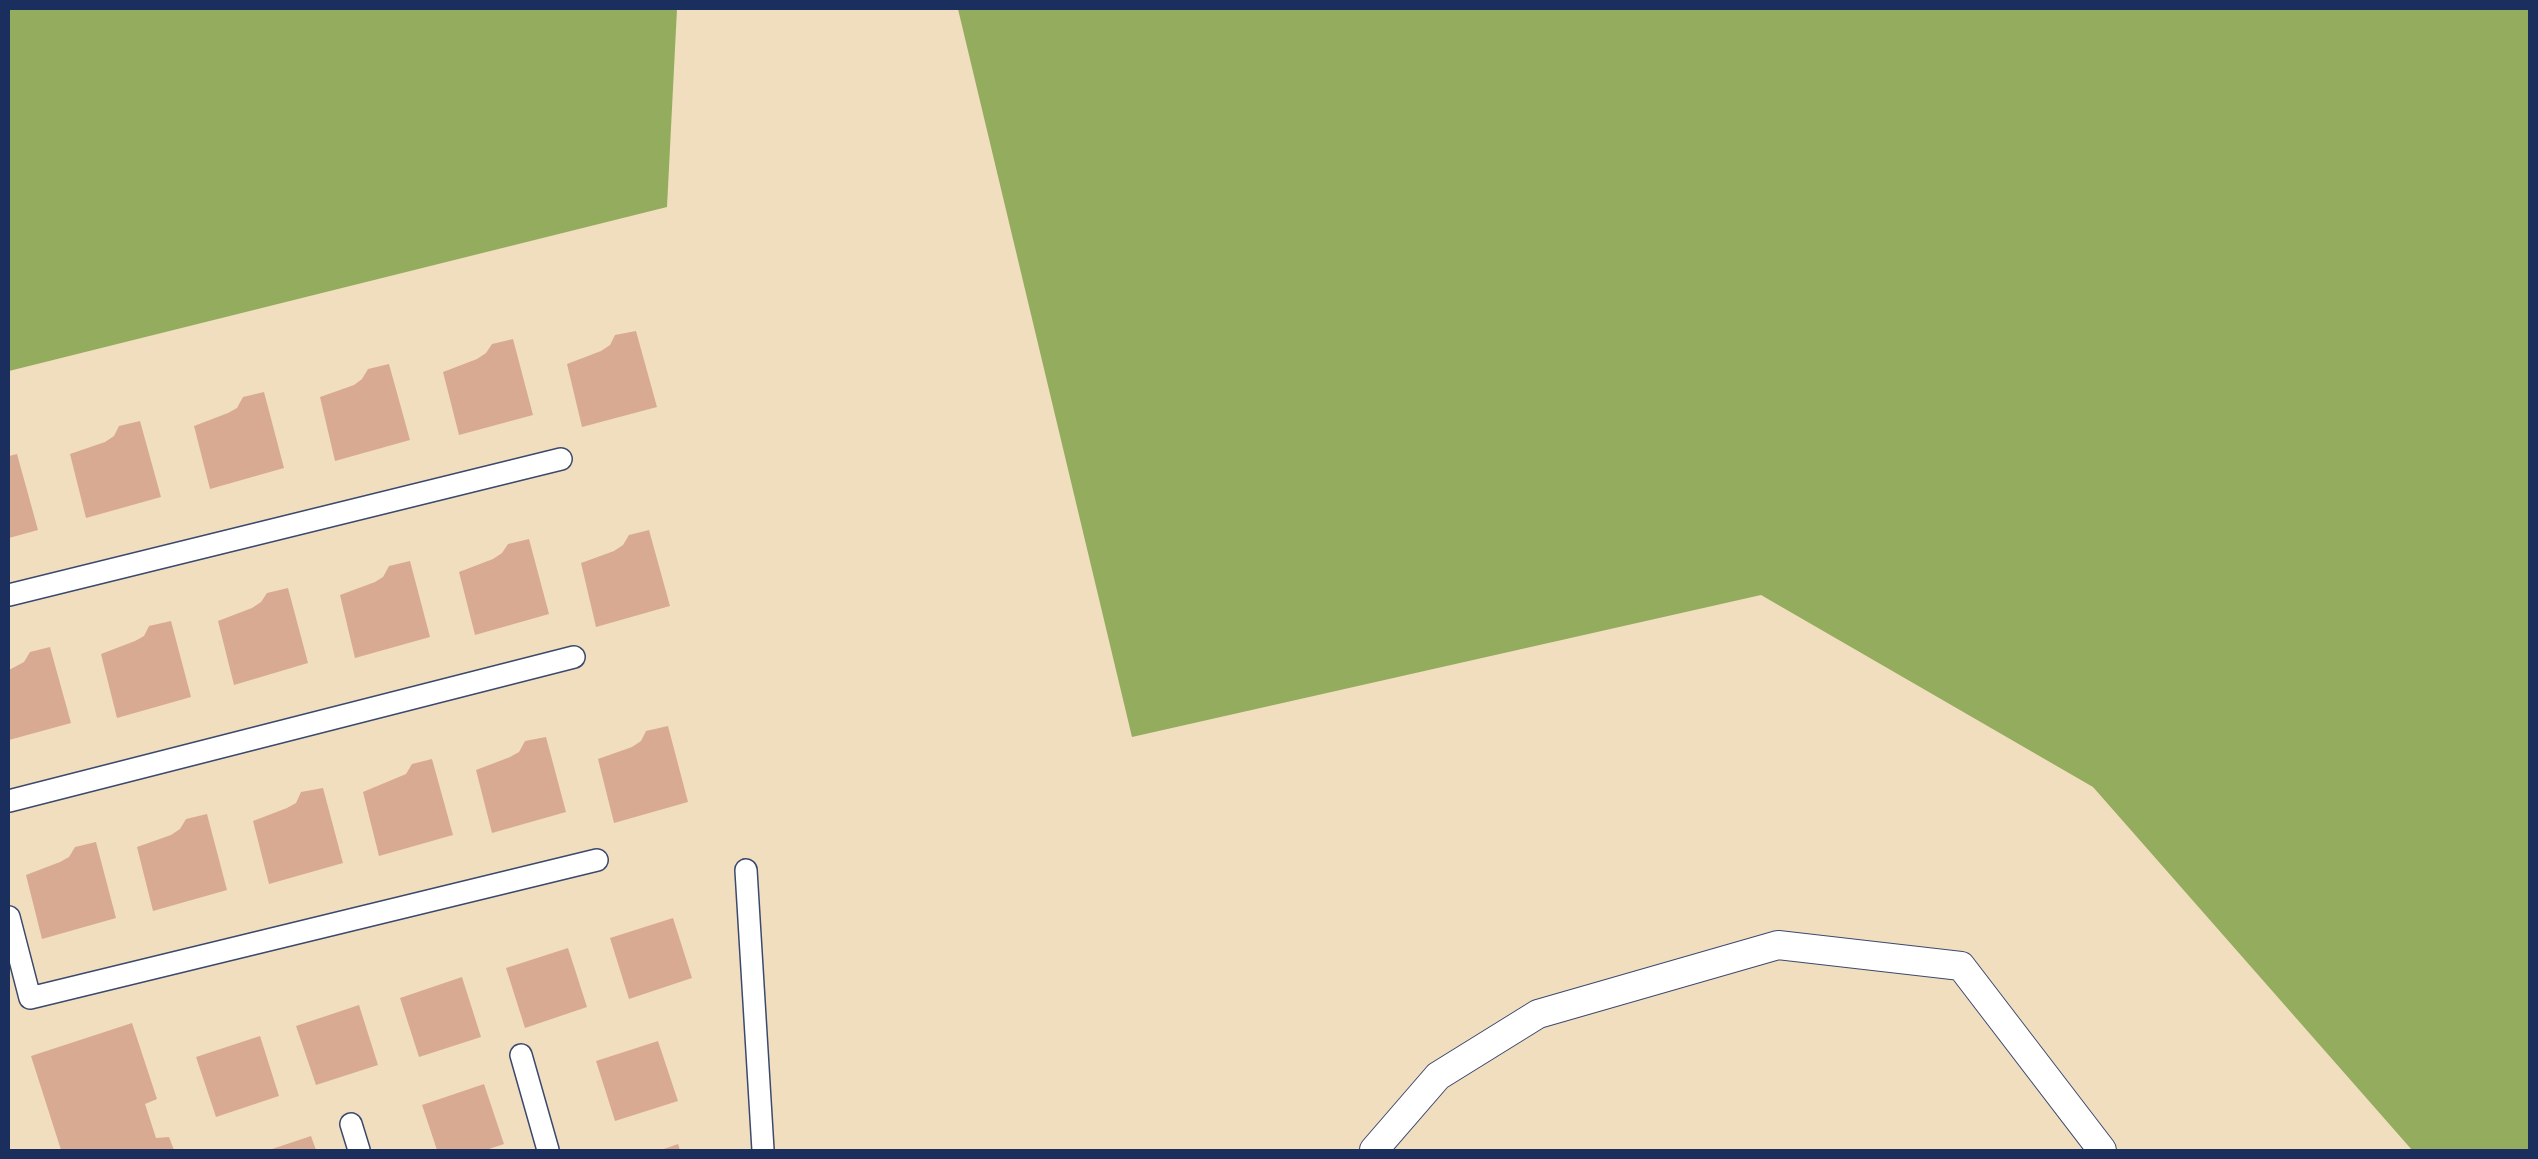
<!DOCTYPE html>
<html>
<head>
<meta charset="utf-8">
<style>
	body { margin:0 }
	#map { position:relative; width:2538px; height:1159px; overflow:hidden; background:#f1debf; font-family:Caveat,sans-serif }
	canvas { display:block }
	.frame { position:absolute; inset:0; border:10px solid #1b2f5e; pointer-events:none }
</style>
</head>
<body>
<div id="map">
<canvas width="2538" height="1159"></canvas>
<div class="frame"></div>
</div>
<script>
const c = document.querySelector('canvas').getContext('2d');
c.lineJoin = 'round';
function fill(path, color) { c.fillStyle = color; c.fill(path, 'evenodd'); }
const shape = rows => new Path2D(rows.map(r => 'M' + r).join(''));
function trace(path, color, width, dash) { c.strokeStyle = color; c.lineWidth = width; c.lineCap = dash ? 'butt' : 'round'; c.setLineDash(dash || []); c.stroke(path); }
fill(shape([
	[9,9,677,9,667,207,9,371],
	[958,9,2529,9,2529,1150,2412,1150,2093,787,1761,595,1132,737]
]), '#94ac5d');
fill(shape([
	[636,331,657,407,582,427,567,364,601,351,610,345,615,335],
	[513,339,533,415,459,435,443,372,477,359,486,353,492,344],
	[389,364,410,440,335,461,320,397,354,385,362,379,368,369],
	[264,392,284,468,210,489,194,426,228,413,237,408,243,397],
	[140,421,161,497,86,518,70,454,105,442,114,436,119,426],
	[17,454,38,530,9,538,9,456],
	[649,530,670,606,596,627,581,563,614,551,623,545,629,535],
	[529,539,549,614,475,635,459,572,493,559,502,553,508,544],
	[410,561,430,637,355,658,340,595,375,582,383,577,389,566],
	[288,588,308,663,234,685,218,621,252,608,261,602,267,593],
	[171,621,191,697,117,718,101,654,135,641,144,636,149,626],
	[50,647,71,723,9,740,9,670,24,662,30,652],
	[668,726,688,802,614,823,598,759,632,747,641,741,646,731],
	[546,737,566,812,492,833,476,770,510,757,519,752,525,741],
	[432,759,453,835,379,856,363,792,406,774,412,764],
	[323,788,343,863,269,884,253,821,287,808,296,803,301,792],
	[207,814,227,890,153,911,137,847,171,835,180,829,186,819],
	[96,842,116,918,42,939,26,875,60,862,69,857,75,847],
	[673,918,692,978,629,999,610,938],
	[568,948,587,1007,525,1028,506,968],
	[462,977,481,1037,419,1057,400,998],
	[359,1005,378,1065,316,1085,296,1026],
	[132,1023,157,1099,145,1104,156,1138,169,1137,174,1150,61,1150,31,1056],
	[260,1036,279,1096,216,1117,196,1057],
	[658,1041,678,1101,615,1121,596,1061],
	[484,1084,504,1144,486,1150,437,1150,422,1105],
	[311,1136,316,1150,269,1150],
	[678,1144,680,1150,661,1150]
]), '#d9aa92');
const lane = shape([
	[9,595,561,459],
	[9,801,574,657],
	[746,870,763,1150],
	[9,917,30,998,597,860],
	[521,1055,548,1150],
	[351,1124,359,1150]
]);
const street = shape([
	[1374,1150,1438,1076,1538,1014,1778,945,1961,966,2102,1150]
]);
trace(lane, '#3b496d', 24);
trace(street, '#3b496d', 30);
trace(lane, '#fff', 21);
trace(street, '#fff', 28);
</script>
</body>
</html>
